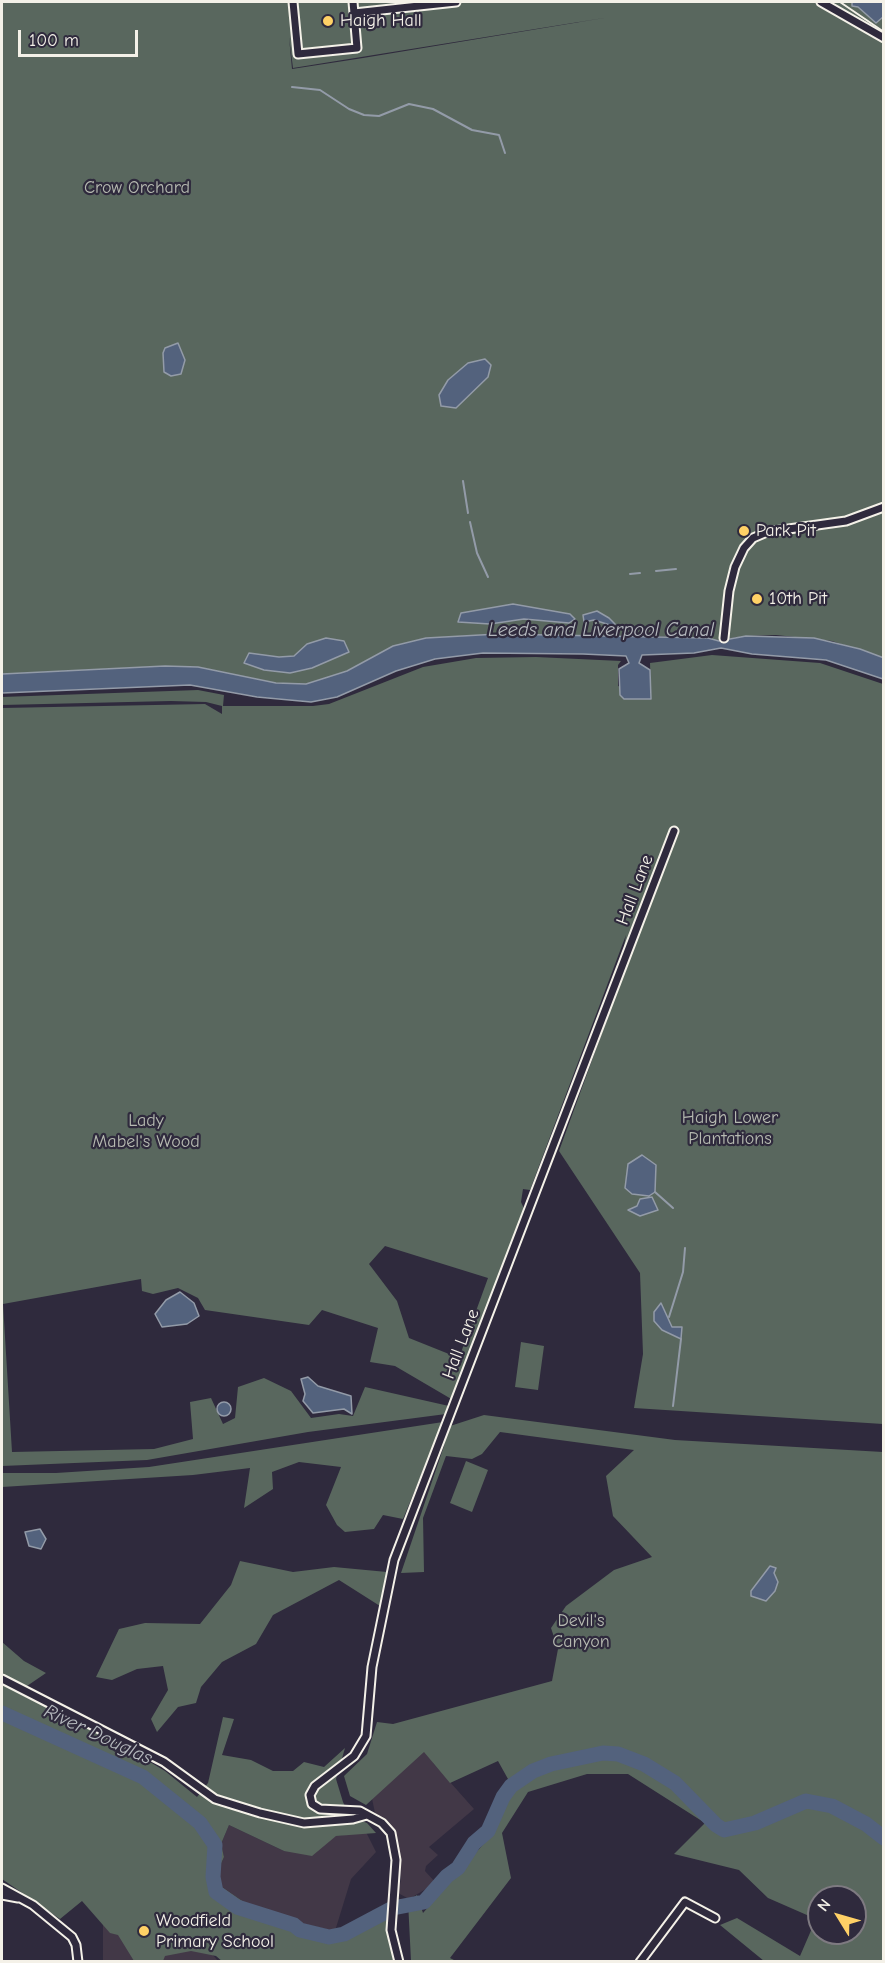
<!DOCTYPE html>
<html>
<head>
<meta charset="utf-8">
<style>
	body { margin:0 }
	#map { position:relative; width:885px; height:1963px; overflow:hidden; background:#2f2a3d; font-family:"Comic Neue",sans-serif }
	canvas { display:block }
	.frame { position:absolute; inset:0; border:3px solid #f4f1e8; pointer-events:none }
	.north { position:absolute; left:807px; top:1885px; width:60px; height:60px; box-sizing:border-box; background:#2f2a3d; border:2px solid #7e7a81; border-radius:50%; rotate:307deg; font-size:16px; font-weight:700; line-height:24px; text-align:center; color:#f4f1e8 }
	.north::after { content:''; display:block; margin:auto; width:21px; height:27px; background:#ffd166; clip-path:polygon(50% 0,100% 100%,50% 72%,0 100%) }
	.scale { position:absolute; left:18px; top:30px; width:120px; height:27px; box-sizing:border-box; border:3px solid #f4f1e8; border-top:0; padding-left:8px; font-size:18px; line-height:21px; white-space:nowrap; color:#f4f1e8; -webkit-text-stroke:4px #2f2a3d; paint-order:stroke }
</style>
</head>
<body>
<div id="map">
<canvas width="885" height="1963"></canvas>
<div class="frame"></div>
<div class="north">N</div>
<div class="scale">100 m</div>
</div>
<script>
const c = document.querySelector('canvas').getContext('2d');
c.lineJoin = 'round';
function fill(path, color) { c.fillStyle = color; c.fill(path, 'evenodd'); }
const shape = rows => new Path2D(rows.map(r => 'M' + r).join(''));
function trace(path, color, width, dash) { c.strokeStyle = color; c.lineWidth = width; c.lineCap = dash ? 'butt' : 'round'; c.setLineDash(dash || []); c.stroke(path); }
function label(font, color, halo, rows, align = 'center') {
  c.font = font + ' "Comic Neue",sans-serif'; c.lineWidth = 4.5; c.setLineDash([]); c.textBaseline = 'middle'; c.strokeStyle = halo; c.fillStyle = color; for (const [text, x, y, turn = 0] of rows) {
    c.save(); c.translate(x, y); c.rotate((+turn || 0) * Math.PI / 180); c.textAlign = isNaN(turn) ? turn : align; if (halo) c.strokeText(text, 0, 0); c.fillText(text, 0, 0); c.restore();
  }
}
fill(shape([
	[412,1727,434,1764,474,1809,429,1847,438,1855,426,1866,425,1871,436,1883,409,1899,398,1893,401,1880,398,1840,393,1828,375,1813,365,1765],
	[229,1825,284,1851,336,1836,366,1832,376,1852,351,1879,335,1931,263,1915,213,1881,224,1857,221,1844],
	[144,1912,202,1942,218,1961,103,1961,103,1925]
]), '#423847');
fill(shape([
	[2,2,883,2,883,658,832,641,776,635,746,636,719,640,692,637,498,634,426,638,393,646,347,671,306,684,276,683,198,667,165,666,2,674],
	[610,17,363,58,292,69,289,37,293,68],
	[712,655,820,663,883,684,883,1424,634,1408,643,1354,640,1273,559,1151,615,997,626,935,530,1190,523,1189,521,1202,527,1215,453,1400,395,1366,370,1362,378,1328,322,1310,309,1325,205,1310,198,1298,178,1288,153,1294,142,1291,141,1279,3,1304,12,1452,154,1449,193,1439,190,1402,211,1398,223,1424,235,1418,238,1387,264,1378,291,1391,311,1418,339,1414,353,1416,365,1387,449,1406,446,1414,308,1432,147,1460,2,1466,2,708,205,704,222,714,222,706,206,702,171,701,2,705,2,697,198,690,224,695,223,706,313,706,329,704,423,667,476,658,536,657,621,661,618,665,618,686,651,698,650,663],
	[385,1246,488,1278,459,1358,409,1338,397,1301,369,1264],
	[521,1342,544,1346,538,1390,515,1387],
	[484,1415,675,1440,883,1452,883,1961,764,1961,720,1925,737,1918,800,1956,816,1919,768,1898,739,1870,674,1854,705,1823,628,1774,587,1774,528,1792,502,1833,511,1878,450,1958,456,1961,411,1961,408,1901,417,1895,423,1913,487,1840,486,1818,508,1779,498,1761,450,1783,424,1752,366,1805,350,1796,344,1776,367,1754,377,1722,393,1724,552,1681,558,1649,551,1628,566,1606,614,1570,652,1557,613,1516,606,1476,634,1450,500,1432,482,1454,472,1459,446,1456,423,1518,424,1572,401,1573,444,1446,447,1427],
	[819,1897,855,1897,855,1933,819,1933],
	[443,1422,403,1519,383,1515,374,1529,345,1532,337,1525,326,1505,341,1467,299,1462,272,1472,273,1489,244,1508,250,1468,193,1475,2,1487,2,1473,56,1473,149,1467],
	[466,1461,488,1470,472,1512,450,1503],
	[240,1561,293,1572,334,1567,387,1572,380,1606,339,1580,273,1615,256,1644,222,1662,201,1687,196,1703,178,1707,157,1732,151,1719,168,1690,163,1666,137,1669,112,1680,96,1677,119,1629,145,1623,200,1624,231,1585],
	[2,1642,24,1661,46,1673,27,1686,34,1697,125,1747,165,1771,197,1797,208,1783,223,1717,234,1719,222,1755,251,1760,273,1771,293,1771,304,1762,324,1767,345,1748,336,1779,343,1802,350,1816,367,1823,376,1833,336,1836,312,1856,284,1851,229,1825,221,1844,224,1857,213,1881,263,1915,327,1931,390,1917,396,1961,223,1962,216,1956,191,1951,165,1956,163,1961,134,1961,118,1935,110,1933,82,1901,60,1919,2,1879]
]), '#59675e');
const water = shape([
	[852,2,883,2,883,17,876,23,858,7,852,6,852,2],
	[178,343,185,360,181,374,171,376,164,372,163,353,165,348,178,343],
	[485,359,491,365,488,377,456,408,441,406,439,395,448,380,468,363,485,359],
	[513,604,570,614,575,619,569,623,524,619,490,624,458,622,461,613,513,604],
	[597,611,609,618,615,624,613,626,594,620,584,622,583,615,597,611],
	[498,634,708,638,719,641,746,636,814,638,860,649,884,658,883,679,826,660,752,654,721,648,694,653,642,655,639,663,650,670,651,699,624,699,620,695,619,669,629,663,626,656,583,654,483,653,435,659,396,671,337,697,311,702,257,697,190,685,2,693,2,674,165,666,198,667,276,683,306,684,347,671,393,646,426,638,498,634],
	[326,638,344,641,349,652,312,668,290,673,264,670,244,663,249,653,279,657,294,656,307,644,326,638],
	[642,1155,656,1165,655,1192,649,1196,632,1194,625,1188,628,1164,642,1155],
	[652,1197,658,1210,640,1216,628,1210,637,1206,640,1199,652,1197],
	[180,1292,194,1303,199,1316,187,1324,162,1327,155,1314,166,1300,180,1292],
	[661,1303,672,1327,682,1327,681,1339,662,1330,654,1321,654,1312,661,1303],
	[308,1377,318,1386,351,1396,352,1414,344,1409,313,1413,303,1401,305,1394,301,1379,308,1377],
	'217 1409a7 7 0 1 1 14 0a7 7 0 1 1-14 0Z',
	[40,1529,46,1539,41,1549,29,1546,25,1532,40,1529],
	[770,1566,776,1568,774,1573,778,1582,775,1591,766,1601,751,1596,751,1591,770,1566]
]);
fill(water, '#53627d');
trace(water, '#939ba8', 1.5);
trace(shape([
	[292,87,320,90,349,109,364,115,379,116,409,104,433,109,472,130,499,135,505,153],
	[463,481,468,513],
	[470,522,477,553,488,577],
	[656,571,676,569],
	[630,574,640,573],
	[655,1192,673,1208],
	[669,1317,683,1272,685,1248],
	[673,1406,681,1339]
]), '#939ba8', 2);
trace(shape([
	[2,1713,143,1777,200,1823,215,1845,213,1877,216,1892,237,1907,294,1925,300,1930,329,1937,344,1934,393,1908,424,1902,447,1876,458,1868,474,1843,488,1831,503,1797,511,1786,533,1771,551,1764,603,1753,618,1754,644,1764,675,1783,716,1825,724,1830,755,1823,806,1801,832,1806,866,1824,884,1838]
]), '#53627d', 15);
const street = shape([
	[293,2,298,54,357,48,353,2],
	[821,2,884,38],
	[354,13,456,2],
	[724,638,729,591,735,567,744,548,753,538,767,532,846,521,884,507],
	[2,1679,164,1762,215,1799,260,1813,304,1823,353,1819,367,1815],
	[2,1888,33,1905,72,1937,76,1945,78,1962],
	[2,1895,18,1898],
	[399,1962,391,1930,396,1860,391,1833,382,1823,360,1811,320,1809,312,1804,310,1795,315,1786,354,1756,366,1736,372,1667,394,1560,674,831],
	[640,1962,685,1902,715,1918]
]);
trace(street, '#f4f1e8', 11);
trace(street, '#2f2a3d', 7);
trace(shape([
	[840,2,884,32]
]), '#f4f1e8', 2);
for (const [x, y, r, color] of [
	[328,21,6,"#ffd166"],
	[744,531,6,"#ffd166"],
	[757,599,6,"#ffd166"],
	[144,1931,6,"#ffd166"]
]) { const dot = new Path2D(); dot.arc(x, y, r, 0, 2 * Math.PI); c.fillStyle = color; c.fill(dot); trace(dot, '#2f2a3d', 2); }
label('18px', '#f4f1e8', '#2f2a3d', [
	["Haigh Hall",340,21],
	["Park Pit",756,531],
	["10th Pit",769,599],
	["Woodfield",156,1921],
	["Primary School",156,1942]
], 'left');
label('18px', '#b6bab1', '#2f2a3d', [
	["Crow Orchard",137,188],
	["Haigh Lower",730,1118],
	["Plantations",730,1139],
	["Lady",146,1121],
	["Mabel's Wood",146,1142],
	["Devil's",581,1621],
	["Canyon",581,1642]
]);
label('18px', '#f4f1e8', '#2f2a3d', [
	["Hall Lane",635,890,-69],
	["Hall Lane",461,1344,-69]
]);
label('italic 20px', '#b4b8bd', '#2f2a3d', [
	["Leeds and Liverpool Canal",601,630],
	["River Douglas",98,1735,25]
]);
</script>
</body>
</html>
